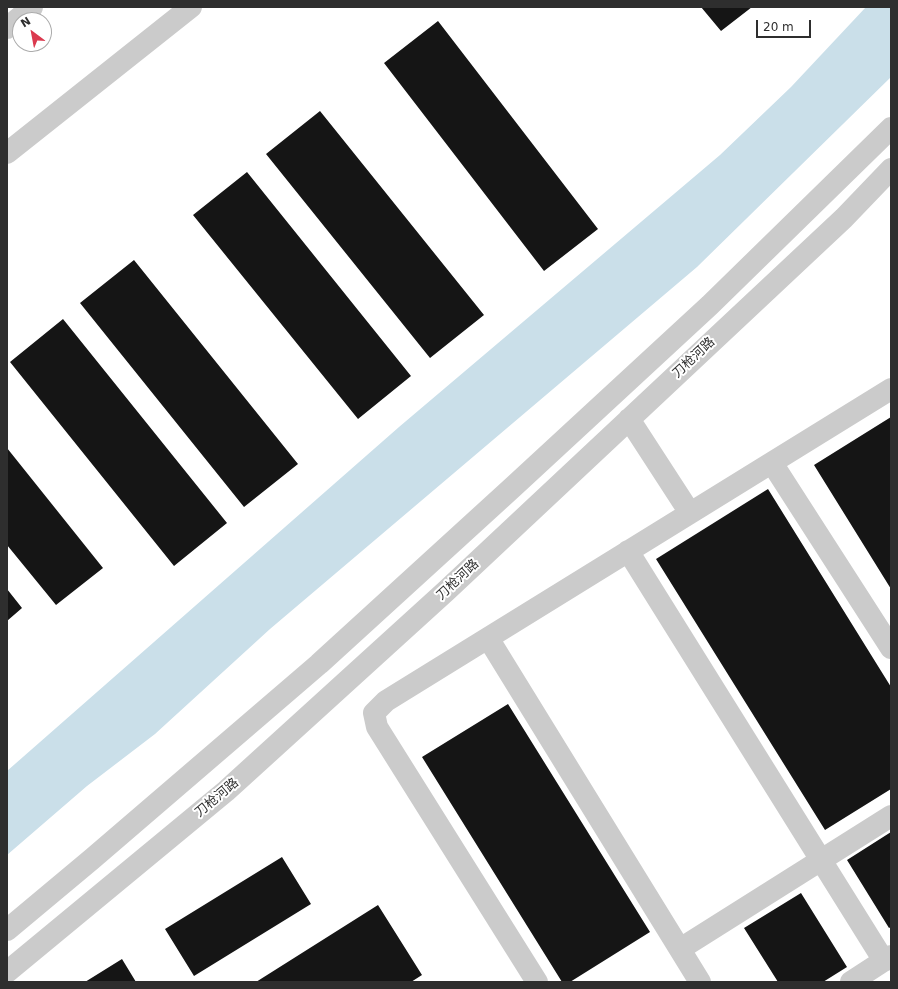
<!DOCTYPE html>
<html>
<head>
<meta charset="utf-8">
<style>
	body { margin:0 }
	#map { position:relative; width:898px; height:989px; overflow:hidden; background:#fff; font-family:"DejaVu Sans",sans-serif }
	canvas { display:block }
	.frame { position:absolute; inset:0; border:8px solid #2e2e2e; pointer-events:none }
	.north { position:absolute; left:12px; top:12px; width:40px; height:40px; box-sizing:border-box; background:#fff; border:1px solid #ababab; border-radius:50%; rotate:328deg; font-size:11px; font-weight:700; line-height:16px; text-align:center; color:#2e2e2e }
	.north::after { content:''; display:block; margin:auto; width:14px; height:18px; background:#db3a4f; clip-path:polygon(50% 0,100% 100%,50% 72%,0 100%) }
	.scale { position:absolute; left:756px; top:20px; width:55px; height:18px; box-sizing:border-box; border:2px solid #2e2e2e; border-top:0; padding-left:5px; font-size:12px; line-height:14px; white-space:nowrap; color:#2e2e2e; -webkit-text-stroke:3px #fff; paint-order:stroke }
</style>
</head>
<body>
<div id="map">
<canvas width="898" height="989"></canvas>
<div class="frame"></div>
<div class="north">N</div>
<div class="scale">20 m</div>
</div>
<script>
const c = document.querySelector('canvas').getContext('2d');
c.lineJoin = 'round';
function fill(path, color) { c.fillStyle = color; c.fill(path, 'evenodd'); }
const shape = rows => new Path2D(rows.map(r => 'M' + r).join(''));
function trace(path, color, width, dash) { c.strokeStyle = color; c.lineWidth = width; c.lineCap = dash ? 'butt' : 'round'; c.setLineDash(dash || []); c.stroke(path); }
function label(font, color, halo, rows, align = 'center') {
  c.font = font + ' "DejaVu Sans","Noto Sans SC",sans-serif'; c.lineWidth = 4; c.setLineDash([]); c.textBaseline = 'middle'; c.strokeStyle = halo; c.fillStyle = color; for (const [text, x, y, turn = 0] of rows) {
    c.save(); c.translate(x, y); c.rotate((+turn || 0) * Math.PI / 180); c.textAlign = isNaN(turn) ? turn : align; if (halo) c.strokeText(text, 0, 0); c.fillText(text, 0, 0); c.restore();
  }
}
fill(shape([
	[866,7,891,7,891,77,697,267,270,629,155,734,87,786,7,855,7,771,399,427,720,155,791,87]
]), '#cadfe9');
fill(shape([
	[701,7,752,7,721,31],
	[438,21,598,229,544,271,384,63],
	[320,111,484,315,430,358,266,154],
	[247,172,411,376,358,419,193,215],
	[134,260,298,464,244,507,80,303],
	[63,319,227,523,174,566,10,362],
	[891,417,891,589,814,465],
	[7,448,103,568,56,605,7,545],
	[768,489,891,687,891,789,825,830,656,559],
	[7,589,22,608,7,621],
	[508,704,650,932,570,982,562,982,422,757],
	[891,832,891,927,889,928,847,860],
	[282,857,311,904,194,976,165,929],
	[801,893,847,967,823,982,778,982,744,928],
	[378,905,422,975,411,982,256,982],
	[122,959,136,982,85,982]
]), '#151515');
trace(shape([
	[7,28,32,7],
	[7,153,191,7],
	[629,419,690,513],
	[772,463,891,648],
	[628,551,884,961],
	[488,638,700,982],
	[7,930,92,859,319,664,513,487,710,305,891,128],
	[680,949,891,816],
	[7,972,226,791,446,591,844,218,891,169],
	[537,982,377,727,374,713,386,701,891,389],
	[851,982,891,956]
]), '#cbcbcb', 22);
label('13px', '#2e2e2e', '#fff', [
	["刀枪河路",694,358,-43],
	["刀枪河路",458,580,-43],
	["刀枪河路",217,798,-40]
]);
</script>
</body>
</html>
